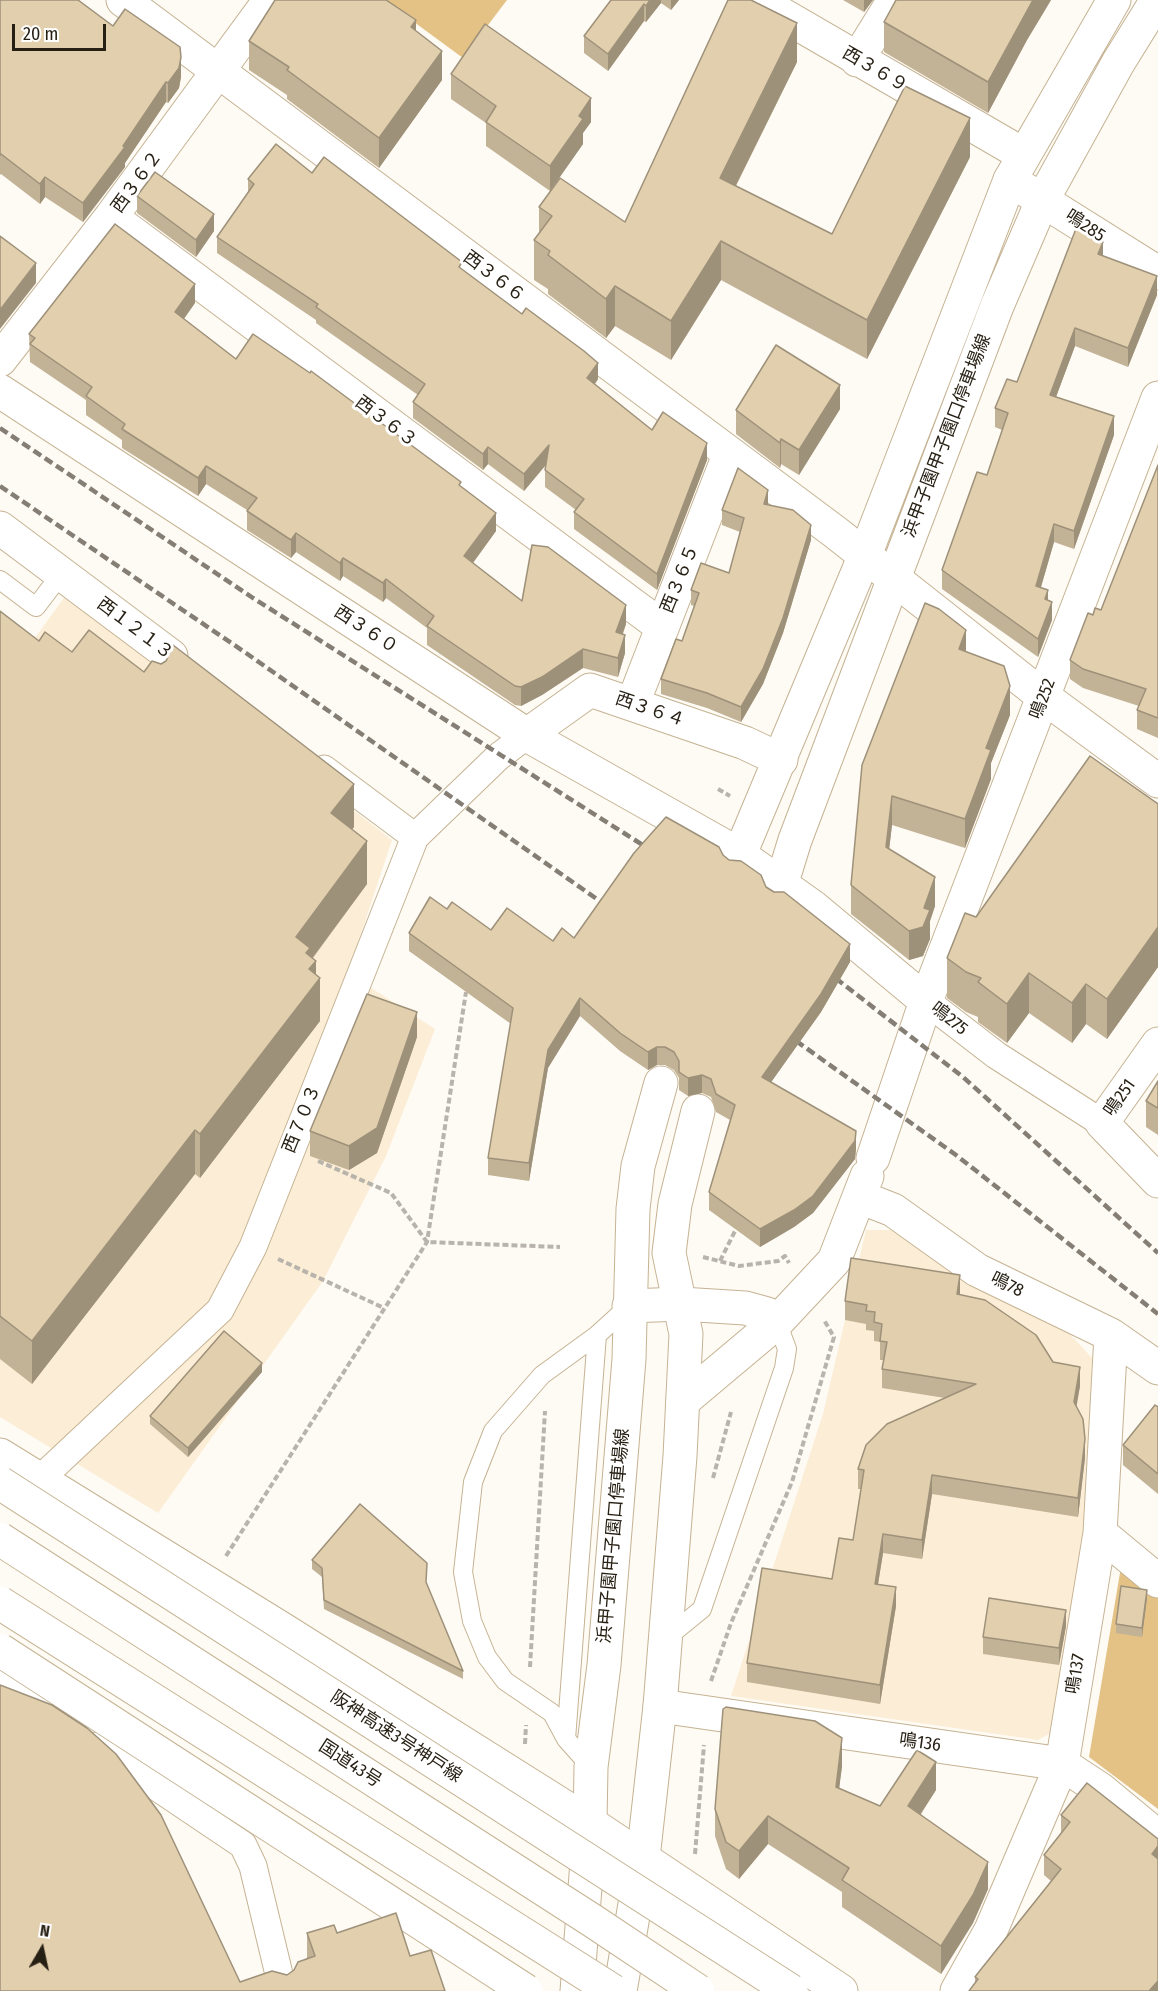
<!DOCTYPE html>
<html>
<head>
<meta charset="utf-8">
<style>
	body { margin:0 }
	#map { position:relative; width:1158px; height:1991px; overflow:hidden; background:#fefaf4; font-family:"Fira Sans Condensed",sans-serif }
	canvas { display:block }
	.north { position:absolute; left:12px; top:1919px; width:60px; height:60px; -webkit-text-stroke:4px #fff; paint-order:stroke; rotate:9deg; font-size:16px; font-weight:700; line-height:24px; text-align:center; color:#261f13 }
	.north::after { content:''; display:block; margin:auto; width:21px; height:27px; background:#261f13; clip-path:polygon(50% 0,100% 100%,50% 72%,0 100%) }
	.scale { position:absolute; left:12px; top:24px; width:94px; height:27px; box-sizing:border-box; border:3px solid #261f13; border-top:0; padding-left:8px; font-size:18px; line-height:21px; white-space:nowrap; color:#261f13; -webkit-text-stroke:4px #fff; paint-order:stroke }
</style>
</head>
<body>
<div id="map">
<canvas width="1158" height="1991"></canvas>
<div class="north">N</div>
<div class="scale">20 m</div>
</div>
<script>
const c = document.querySelector('canvas').getContext('2d');
c.lineJoin = 'round';
function fill(path, color) { c.fillStyle = color; c.fill(path, 'evenodd'); }
const shape = rows => new Path2D(rows.map(r => 'M' + r).join(''));
function trace(path, color, width, dash) { c.strokeStyle = color; c.lineWidth = width; c.lineCap = dash ? 'butt' : 'round'; c.setLineDash(dash || []); c.stroke(path); }
function label(font, color, halo, rows, align = 'center') {
  c.font = font + ' "Fira Sans Condensed","Noto Sans JP",sans-serif'; c.lineWidth = 6; c.setLineDash([]); c.textBaseline = 'middle'; c.strokeStyle = halo; c.fillStyle = color; for (const [text, x, y, turn = 0] of rows) {
    c.save(); c.translate(x, y); c.rotate((+turn || 0) * Math.PI / 180); c.textAlign = isNaN(turn) ? turn : align; if (halo) c.strokeText(text, 0, 0); c.fillText(text, 0, 0); c.restore();
  }
}
fill(shape([
	[69,591,392,840,348,973,435,1029,386,1156,323,1281,158,1513,0,1417,0,641,21,657],
	[866,1230,891,1230,964,1280,1070,1334,1092,1358,1084,1563,1056,1730,1038,1740,731,1696,823,1414]
]), '#fceed6');
fill(shape([
	[384,0,507,0,463,58],
	[1121,1567,1158,1598,1158,1809,1089,1757]
]), '#e4c285');
const service = shape([
	[0,580,36,607,61,574],
	[664,1640,702,1609,784,1368,787,1349,777,1322],
	[566,1739,597,1335],
	[591,1767,566,1739,552,1713,505,1681,487,1657,472,1621,463,1572,473,1482,493,1431,542,1375,597,1335,629,1306]
]);
const pedestrian = shape([
	[324,769,415,837],
	[926,1001,996,1055,1102,1123],
	[39,1480,220,1310,253,1247,415,837,498,757,527,735],
	[0,1682,39,1708],
	[96,1746,243,1845,253,1866,283,1991]
]);
const minor = shape([
	[123,0,835,532,1044,697,1158,781],
	[757,0,1024,155],
	[857,60,894,0],
	[1010,180,1158,273],
	[111,217,661,626],
	[0,360,111,217,270,0],
	[0,391,527,735,740,855,813,907,926,1001],
	[0,528,171,656],
	[633,703,729,455],
	[527,735,590,690,745,743,781,760],
	[1158,1044,1102,1123,1158,1181],
	[873,1158,926,1001,1158,398],
	[860,1197,893,1210,977,1270,1111,1335,1158,1368],
	[629,1306,681,1304,745,1308,767,1314,777,1322],
	[683,1401,777,1322,834,1261,867,1176],
	[1100,1533,1158,1581],
	[660,1706,1062,1764,1100,1789,1158,1837],
	[957,1991,991,1930,1062,1764,1100,1533,1111,1335]
]);
const secondary = shape([
	[737,861,865,555,1010,180,1114,0],
	[779,892,795,840,997,306,1043,199,1118,63,1157,0],
	[577,1991,590,1823,591,1767,604,1665,629,1359,633,1209,638,1166,661,1083],
	[620,1991,643,1858,660,1706,680,1456,686,1334,669,1253,675,1204,698,1111]
]);
const trunk = shape([
	[0,1455,282,1629,590,1823,841,1991]
]);
trace(service, '#c5b393', 20);
trace(pedestrian, '#c5b393', 29);
trace(minor, '#c5b393', 35);
trace(secondary, '#c5b393', 35);
trace(trunk, '#c5b393', 35);
trace(shape([
	[718,789,730,796],
	[318,1161,391,1193,427,1242,560,1247],
	[703,1257,739,1266,778,1261,785,1256,789,1263],
	[278,1259,384,1308],
	[720,1261,736,1229],
	[713,1478,731,1412],
	[226,1556,427,1242,466,992],
	[530,1667,545,1411],
	[711,1681,731,1623,792,1482,834,1337,824,1320],
	[525,1744,526,1725],
	[695,1854,704,1745]
]), '#b8b3ab', 4, [6, 3]);
trace(service, '#fff', 18);
trace(pedestrian, '#fff', 27);
trace(minor, '#fff', 33);
trace(secondary, '#fff', 33);
trace(trunk, '#fff', 33);
trace(shape([
	[0,428,253,598,657,854],
	[0,486,246,653,614,911],
	[825,970,963,1077,1158,1253],
	[785,1033,956,1155,1158,1314]
]), '#847e75', 4.5, [9, 4.5]);
const trunkBridge = shape([
	[0,1539,593,1921,698,1991],
	[0,1603,613,1991]
]);
const motorwayBridge = shape([
	[0,1483,791,1991],
	[0,1650,526,1991]
]);
trace(trunkBridge, '#c5b393', 35, []);
trace(motorwayBridge, '#c5b393', 35, []);
trace(trunkBridge, '#fff', 33);
trace(motorwayBridge, '#fff', 33);
fill(shape([
	[0,0,181,77,179,88,168,103,166,102,125,163,125,167,83,222,45,197,40,204,1,174,0,175],
	[611,0,679,0,671,10,661,3,646,22,644,21,608,71,584,53,584,36],
	[843,0,873,0,864,12],
	[896,0,1051,0,1027,40,988,113,884,52,884,22],
	[416,31,442,80,379,168,287,99,287,95,249,70,249,41],
	[797,62,736,186,832,234,970,157,867,359,721,280,671,360,615,326,606,338,548,294,548,289,534,280,534,240,539,233,539,207,625,222],
	[451,74,591,122,583,133,583,144,550,191,486,146,486,123,451,99],
	[312,173,462,270,598,379,595,384,652,430,707,460,657,590,574,529,574,512,576,510,545,487,545,466,524,491,488,464,483,470,413,418,413,402,418,395,316,323,316,320,217,253,217,237,248,192,248,179],
	[137,196,214,231,196,257,137,213],
	[1103,255,1157,295,1128,367,1075,346,1056,397,1114,435,1074,549,1054,542,1041,587,1048,600,1052,620,1038,657,942,589,942,570,987,475,1002,430,995,427,995,408,1017,382],
	[195,303,184,319,236,359,461,487,496,531,473,563,522,601,626,624,623,634,625,653,618,677,583,668,542,695,521,706,515,705,427,645,427,628,386,598,383,602,343,576,340,581,296,552,291,558,247,530,247,510,206,484,198,496,122,448,122,440,86,415,86,400,30,362,29,334],
	[840,409,799,475,781,464,780,468,736,434,736,410],
	[1158,465,1158,738,1137,729,1137,710,1139,706,1083,688,1070,679,1070,660,1093,615,1101,610],
	[768,505,811,540,783,633,763,684,741,722,707,708,661,694,661,679,682,641,694,606,691,605,691,590,729,573,740,532,722,525,722,510],
	[925,603,966,651,1010,715,991,763,991,779,965,848,892,825,889,849,935,906,930,921,930,939,923,956,909,960,851,914,851,885],
	[0,611,39,641,72,652,354,827,352,829,367,884,313,958,316,975,320,1021,200,1178,195,1174,32,1384,0,1359],
	[1158,804,1158,967,1107,1039,1086,1024,1072,1043,1029,1013,1007,1043,978,1022,978,1017,966,1012,947,998,947,958,976,917],
	[723,855,766,887,850,962,821,1012,771,1082,856,1149,855,1159,813,1213,794,1227,760,1247,709,1210,709,1192,730,1120,716,1112,711,1097,702,1093,688,1096,679,1090,679,1078,674,1070,665,1065,657,1065,648,1070,620,1051,580,1016,548,1068,529,1181,488,1175,488,1158,511,1024,409,951,409,933,447,909,491,930,553,941,574,938],
	[417,1037,377,1153,349,1170,310,1156,310,1131],
	[1158,1081,1158,1135,1146,1127,1146,1101],
	[960,1295,1053,1362,1080,1386,1076,1406,1085,1458,1078,1517,932,1494,922,1559,883,1553,878,1584,896,1606,880,1704,747,1682,747,1663,832,1579,853,1540,862,1489,858,1489,858,1469,945,1398,882,1388,882,1369,884,1360,880,1360,880,1342,874,1341,874,1331,866,1330,866,1324,845,1320,845,1301],
	[262,1372,188,1457,150,1424,150,1416],
	[1158,1407,1158,1494,1123,1465,1123,1445],
	[312,1560,426,1584,463,1671,463,1679,324,1609,322,1577,312,1569],
	[1147,1598,1142,1637,1116,1633,1116,1624],
	[1066,1626,1059,1665,983,1654,983,1637],
	[842,1766,839,1788,880,1806,936,1790,921,1814,988,1889,973,1923,941,1974,842,1907,842,1892,768,1844,739,1879,726,1869,715,1836,715,1809],
	[1061,1815,1158,1839,975,1983,975,1977,1051,1881,1044,1875,1044,1855,1061,1833],
	[307,1933,337,1933,410,1956,240,1982,287,1975,294,1970,307,1958]
]), '#c2b296');
fill(shape([
	[650,0,661,0,661,3,646,22,646,6],
	[671,0,679,0,671,10],
	[864,0,873,0,864,12],
	[1033,0,1051,0,1027,40,988,113,988,82],
	[644,4,644,21,608,71,608,54],
	[416,20,416,49,411,27],
	[797,23,797,62,720,217,720,178],
	[442,51,442,80,379,168,379,138],
	[181,57,181,77,179,88,168,103,168,83],
	[166,82,166,102,125,163,125,167,83,222,83,203],
	[591,98,591,122,583,133,583,144,550,191,550,166,579,116],
	[970,118,970,157,867,359,867,320],
	[45,177,45,197,40,204,40,184],
	[214,214,214,231,196,257,196,240],
	[721,241,721,280,671,360,671,321],
	[1103,242,1103,260,1098,254],
	[36,263,36,283,0,329,0,310],
	[1157,276,1157,295,1128,367,1128,348],
	[195,284,195,303,175,331,175,312],
	[615,286,615,326,606,338,606,299],
	[1075,328,1075,346,1050,413,1050,395],
	[598,363,598,379,587,395,587,378],
	[840,385,840,409,799,475,799,450],
	[1114,416,1114,435,1074,549,1074,531],
	[781,439,781,464,780,468,780,443],
	[707,443,707,460,657,590,657,574],
	[549,445,549,461,524,491,524,474],
	[488,447,488,464,483,470,483,454],
	[206,466,206,484,198,496,198,478],
	[768,490,768,506,764,504],
	[496,513,496,531,464,575,464,556],
	[1054,524,1054,542,1036,604,1036,586],
	[811,525,811,540,783,633,763,684,741,722,741,707],
	[296,533,296,552,291,558,291,540],
	[343,558,343,576,340,581,340,563],
	[386,579,386,598,383,602,383,583],
	[1048,590,1048,608,1045,599],
	[1052,602,1052,620,1038,657,1038,639],
	[626,605,626,624,616,651,616,632],
	[966,630,966,659,959,649],
	[625,635,625,653,618,677,618,658],
	[583,649,583,668,542,695,521,706,521,687],
	[1010,686,1010,715,991,763,991,779,965,848,965,819,986,748],
	[354,784,354,827,331,856,331,813],
	[892,796,892,825,886,876,886,847],
	[367,841,367,884,310,961,316,961,316,983,320,978,320,1021,200,1178,200,1134,296,937],
	[935,877,935,906,930,921,930,939,923,956,909,960,909,931,924,908],
	[1158,927,1158,967,1107,1039,1107,999],
	[850,944,850,962,821,1012,762,1095,762,1077],
	[1029,973,1029,1013,1007,1043,1007,1004],
	[1086,984,1086,1024,1072,1043,1072,1003],
	[580,998,580,1016,548,1068,529,1181,529,1163,548,1050],
	[417,1012,417,1037,377,1153,349,1170,349,1146],
	[657,1047,657,1065,648,1070,648,1052],
	[702,1075,702,1093,688,1096,688,1078],
	[195,1130,195,1174,32,1384,32,1341],
	[856,1131,856,1149,855,1159,813,1213,794,1227,760,1247,760,1229],
	[960,1275,960,1294,957,1313,957,1294],
	[262,1363,262,1372,188,1457,188,1448],
	[1080,1367,1080,1386,1074,1421,1074,1402],
	[1085,1439,1085,1458,1078,1517,1078,1498],
	[932,1475,932,1494,922,1559,922,1540],
	[883,1534,883,1553,875,1603,875,1584],
	[896,1587,896,1606,880,1704,880,1685],
	[1147,1590,1147,1598,1142,1637,1142,1628],
	[1066,1610,1066,1626,1059,1665,1059,1648],
	[842,1738,842,1766,836,1814,836,1787],
	[936,1762,936,1790,908,1833,908,1806],
	[768,1816,768,1844,739,1879,739,1851],
	[1158,1846,1158,1866,1152,1854],
	[988,1862,988,1889,973,1923,941,1974,941,1946],
	[1158,1981,1158,1991,1149,1991]
]), '#9e917a');
const building = shape([
	[0,0,78,0,113,26,125,9,180,47,181,57,179,68,168,83,166,82,123,146,125,147,83,203,45,177,40,184,1,154,0,155,0,0],
	[275,0,386,0,416,20,411,27,442,51,379,138,287,70,289,67,249,41,275,0],
	[611,0,650,0,646,6,644,4,608,54,584,36,611,0],
	[728,0,751,0,797,23,720,178,832,234,905,86,970,118,867,320,721,241,671,321,615,286,606,299,548,255,550,251,534,240,552,216,539,207,560,178,625,222,728,0],
	[896,0,1033,0,988,82,884,22,896,0],
	[485,24,591,98,579,116,583,119,550,166,486,122,496,106,451,74,485,24],
	[276,144,312,173,324,157,462,262,459,267,522,314,526,308,584,351,598,363,587,378,652,430,663,412,707,443,657,574,574,512,584,499,545,470,549,445,524,474,488,447,483,454,413,402,425,384,316,307,318,304,217,237,254,184,248,179,276,144],
	[155,172,214,214,196,240,137,196,155,172],
	[115,224,195,284,175,312,236,359,253,334,310,373,311,371,461,482,459,485,496,513,464,556,522,601,532,545,548,547,626,605,616,632,625,635,618,658,583,649,542,677,521,687,515,686,427,626,434,616,386,579,383,583,343,558,340,563,296,533,291,540,247,511,257,498,206,466,198,478,122,429,125,424,86,396,92,387,30,344,35,338,29,334,115,224],
	[1077,226,1103,242,1098,254,1157,276,1128,348,1075,328,1050,395,1114,416,1074,531,1054,524,1036,586,1048,590,1045,599,1052,602,1038,639,942,570,977,472,987,475,1008,413,995,408,1007,379,1017,382,1077,226],
	[0,236,36,263,0,310,0,236],
	[776,345,840,385,799,450,781,439,780,443,736,410,776,345],
	[1158,465,1158,718,1137,710,1146,689,1083,669,1070,660,1088,613,1093,615,1095,608,1101,610,1158,465],
	[738,468,768,490,764,504,793,510,811,525,783,618,763,669,741,707,707,693,661,679,676,639,682,641,699,593,691,590,701,563,729,573,744,518,722,510,738,468],
	[925,603,939,609,966,630,959,649,1004,666,1010,686,986,748,991,750,965,819,892,796,886,847,935,877,924,908,930,910,923,927,909,931,851,885,862,765,925,603],
	[0,611,39,641,45,632,72,652,89,630,144,672,152,661,161,664,166,661,173,645,354,784,331,813,367,841,296,937,310,948,306,953,316,961,309,969,320,978,200,1134,195,1130,32,1341,0,1316,0,611],
	[1090,756,1158,804,1158,927,1107,999,1086,984,1072,1003,1029,973,1007,1004,978,982,981,978,966,972,947,958,965,913,976,917,1090,756],
	[666,817,719,847,723,855,729,860,741,861,761,875,766,887,774,892,784,892,850,944,821,994,762,1077,856,1131,855,1141,813,1196,794,1210,760,1229,709,1192,735,1105,716,1094,711,1079,702,1075,688,1078,679,1072,679,1061,674,1052,665,1047,657,1047,648,1052,620,1033,580,998,548,1050,529,1163,488,1158,513,1008,409,933,430,897,447,909,452,902,491,930,507,908,553,941,562,928,574,938,634,853,666,817],
	[367,994,417,1012,377,1128,349,1146,310,1131,367,994],
	[1158,1081,1158,1108,1146,1101,1158,1081],
	[851,1258,960,1275,957,1294,985,1300,1036,1335,1053,1362,1080,1367,1074,1402,1083,1419,1085,1439,1078,1498,932,1475,922,1540,883,1534,875,1584,896,1587,880,1685,747,1663,762,1568,832,1579,839,1538,853,1540,864,1470,858,1469,866,1445,887,1424,976,1384,882,1369,887,1342,880,1341,882,1324,874,1322,875,1312,866,1311,867,1305,845,1301,851,1258],
	[224,1331,262,1363,188,1448,150,1416,224,1331],
	[1155,1405,1158,1407,1158,1474,1123,1445,1155,1405],
	[360,1504,427,1563,426,1582,463,1671,324,1600,322,1568,312,1560,360,1504],
	[1121,1586,1147,1590,1142,1628,1116,1624,1121,1586],
	[989,1598,1066,1610,1059,1648,983,1637,989,1598],
	[0,1685,52,1705,87,1728,116,1754,161,1815,240,1982,272,1971,287,1975,294,1970,298,1962,315,1956,307,1933,334,1925,337,1933,396,1913,410,1956,431,1950,445,1991,0,1991,0,1685],
	[726,1707,815,1721,842,1738,836,1787,880,1806,917,1750,936,1762,908,1806,988,1862,973,1895,941,1946,842,1880,849,1868,768,1816,739,1851,726,1842,715,1809,723,1709,726,1707],
	[1087,1783,1158,1839,1158,1846,1152,1854,1158,1859,1158,1981,1149,1991,969,1991,978,1979,975,1977,978,1973,1061,1869,1044,1855,1070,1822,1061,1815,1087,1783]
]);
fill(building, '#e2cfae');
trace(building, '#9e917a', 1.5);
label('18px', '#261f13', '#fff', [
	["西３６９",875,70,30],
	["西３６２",137,182,-54],
	["鳴285",1085,226,33],
	["西３６６",494,277,37],
	["西３６３",386,422,37],
	["浜甲子園甲子園口停車場線",947,436,-69],
	["西３６５",680,579,-68],
	["西１２１３",135,629,37],
	["西３６０",366,630,33],
	["鳴252",1043,699,-69],
	["西３６４",650,710,19],
	["鳴275",949,1019,38],
	["鳴251",1120,1098,-55],
	["西７０３",302,1119,-68],
	["鳴78",1007,1285,26],
	["浜甲子園甲子園口停車場線",614,1536,-85],
	["鳴137",1076,1674,-81],
	["阪神高速3号神戸線",396,1737,33],
	["鳴136",920,1743,8],
	["国道43号",350,1764,33]
]);
</script>
</body>
</html>
